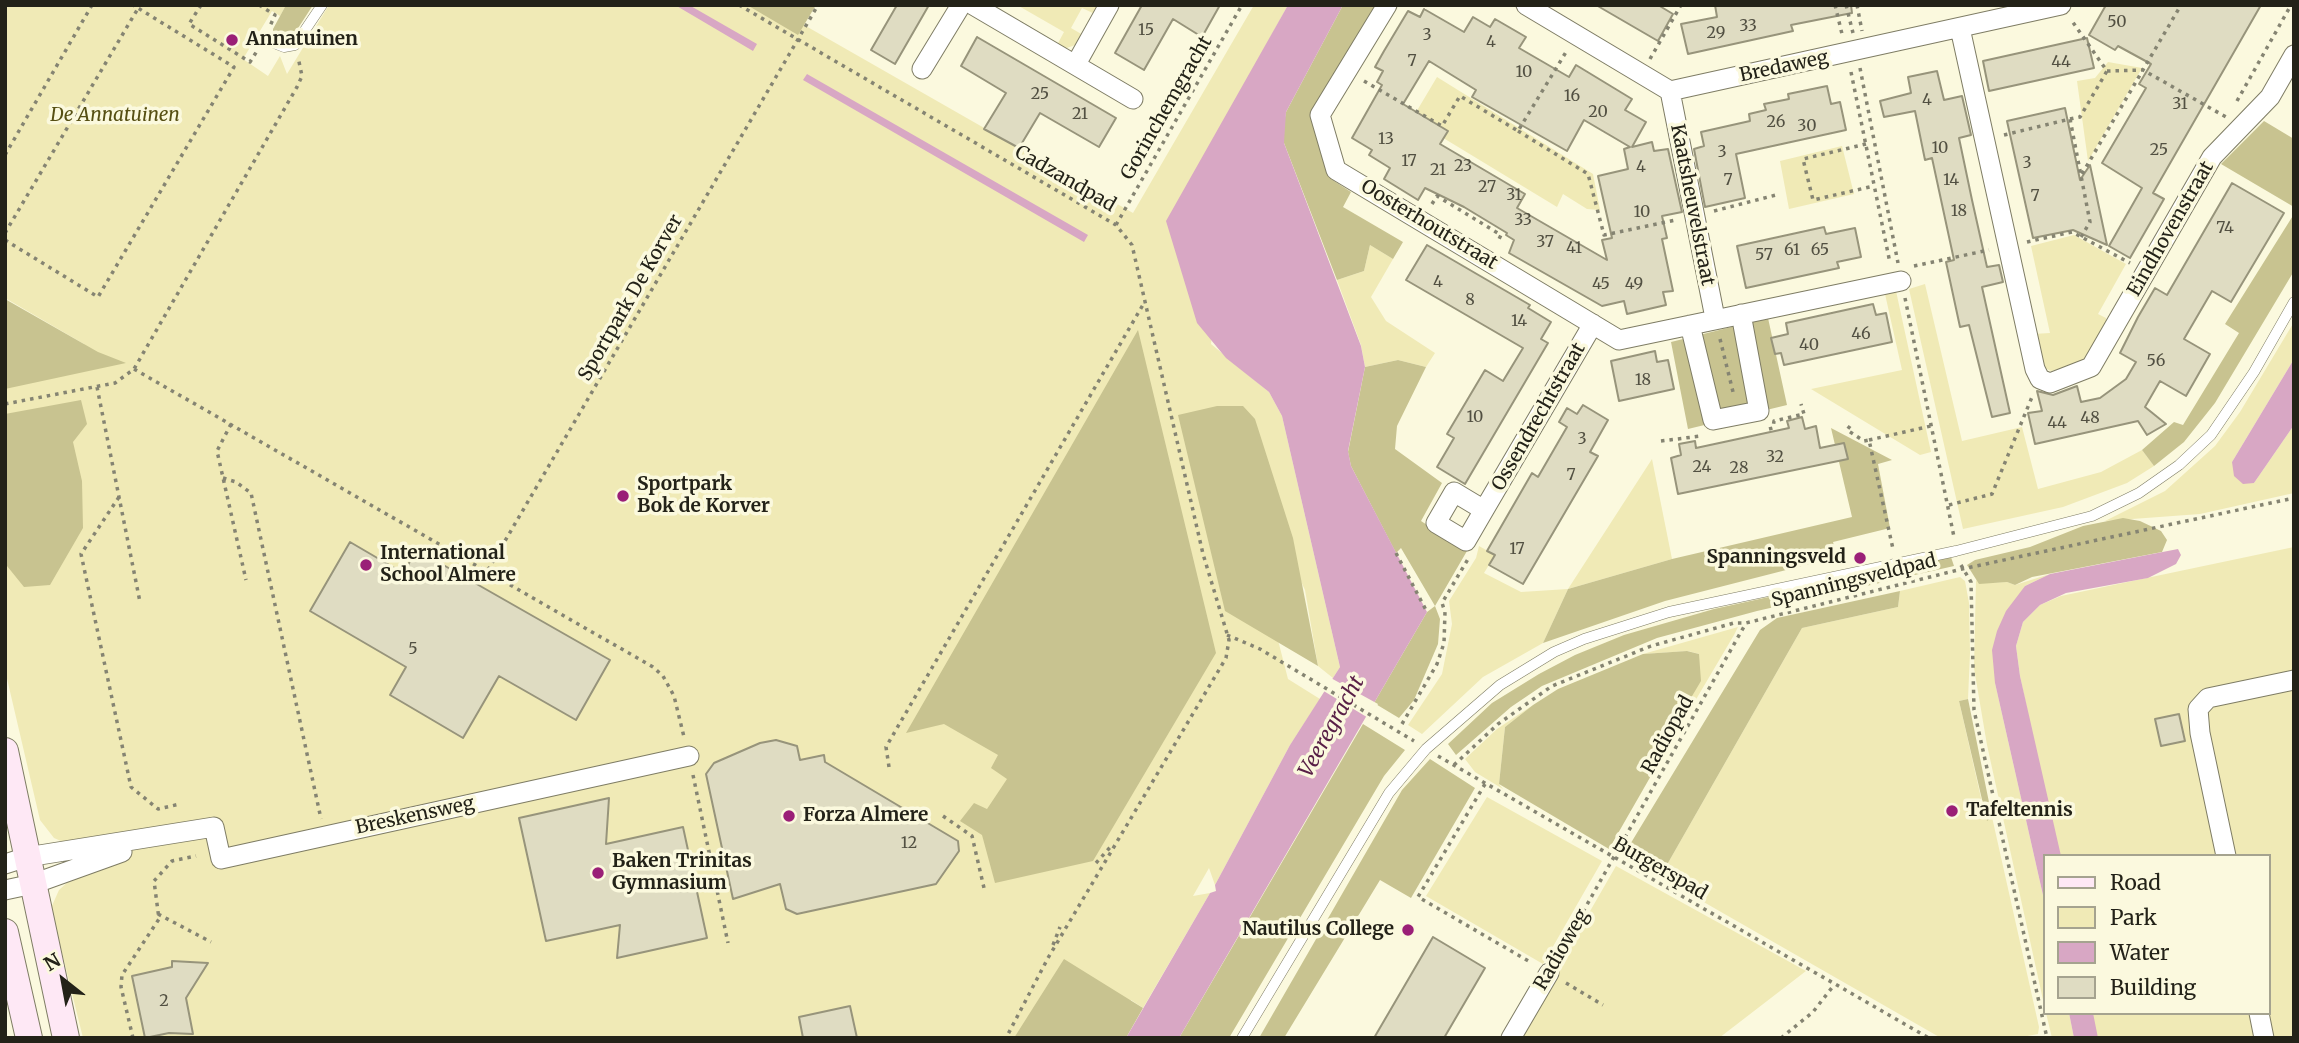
<!DOCTYPE html>
<html>
<head>
<meta charset="utf-8">
<style>
	body { margin:0 }
	#map { position:relative; width:2299px; height:1043px; overflow:hidden; background:#fbf9de; font-family:Merriweather,serif }
	canvas { display:block }
	.frame { position:absolute; inset:0; border:7px solid #232218; pointer-events:none }
	.legend { position:absolute; left:2043px; top:854px; width:228px; height:161px; box-sizing:border-box; background:#fbf9de; border:2px solid #a5a38f; margin:0; padding:9px 12px; list-style:none; font-size:21px; color:#232218 }
	.legend li { display:flex; align-items:center; gap:14px; height:35px }
	.legend b { width:35px; border:2px solid #a5a38f }
	.north { position:absolute; left:28px; top:945px; width:70px; height:70px; -webkit-text-stroke:5px #fbf9de; paint-order:stroke; rotate:329deg; font-size:19px; font-weight:700; line-height:28px; text-align:center; color:#232218 }
	.north::after { content:''; display:block; margin:auto; width:24px; height:32px; background:#232218; clip-path:polygon(50% 0,100% 100%,50% 72%,0 100%) }
</style>
</head>
<body>
<div id="map">
<canvas width="2299" height="1043"></canvas>
<div class="frame"></div>
<ul class="legend">
<li><b style="height:9px;background:#fee8f5"></b>Road</li>
<li><b style="height:19px;background:#f0eab6"></b>Park</li>
<li><b style="height:19px;background:#d8a7c4"></b>Water</li>
<li><b style="height:19px;background:#dfdcc2"></b>Building</li>
</ul>
<div class="north">N</div>
</div>
<script>
const c = document.querySelector('canvas').getContext('2d');
c.lineJoin = 'round';
function fill(path, color) { c.fillStyle = color; c.fill(path, 'evenodd'); }
const shape = rows => new Path2D(rows.map(r => 'M' + r).join(''));
function trace(path, color, width, dash) { c.strokeStyle = color; c.lineWidth = width; c.lineCap = dash ? 'butt' : 'round'; c.setLineDash(dash || []); c.stroke(path); }
function label(font, color, halo, rows, align = 'center') {
  c.font = font + ' Merriweather,serif'; c.lineWidth = 7; c.setLineDash([]); c.textBaseline = 'middle'; c.strokeStyle = halo; c.fillStyle = color; for (const [text, x, y, turn = 0] of rows) {
    c.save(); c.translate(x, y); c.rotate((+turn || 0) * Math.PI / 180); c.textAlign = isNaN(turn) ? turn : align; if (halo) c.strokeText(text, 0, 0); c.fillText(text, 0, 0); c.restore();
  }
}
fill(shape([
	[5,5,286,5,280,16,272,11,243,59,268,76,280,56,287,74,329,5,769,5,1133,213,1254,5,1288,5,1242,89,1211,344,1269,392,1282,416,1340,667,1333,678,1318,666,1305,590,1218,407,1288,679,1320,699,1290,745,1215,885,1209,868,1193,896,1210,893,1143,1008,1131,1000,1108,1038,83,1038,51,908,59,890,70,880,61,841,54,838,40,820,5,670,5,365,84,344,5,298],
	[1017,5,1100,5,1095,14,1082,8,1071,28,1083,35,1078,44,1064,49,1057,45,1064,32],
	[2108,62,2142,68,2088,161,2077,81,2095,78],
	[1437,77,1593,174,1600,210,1587,209,1563,194,1557,207,1412,119],
	[1842,146,1854,194,1789,209,1780,161],
	[2074,235,2126,264,2098,314,2106,318,2106,329,2083,363,2051,371,2039,365,2033,334,2050,333,2031,246],
	[1370,245,1393,259,1371,297,1386,321,1435,353,1426,367,1398,360,1365,367,1361,345,1337,280,1364,271],
	[1925,284,1962,441,2022,427,2038,489,2101,472,2142,450,2154,466,2127,483,2063,507,1963,529,1909,289],
	[1896,291,1931,452,1920,455,1811,389,1902,370,1885,294],
	[2294,322,2294,359,2232,462,2254,483,2294,425,2294,493,2200,514,2105,521,2165,491,2215,446,2240,412],
	[1652,459,1672,559,1568,589,1543,643,1483,677,1422,734,1408,725,1442,674,1452,624,1449,601,1476,558,1479,546,1495,555,1484,573,1521,592,1568,589],
	[2294,547,2294,1038,2096,1038,2091,1013,2269,1013,2269,856,2058,856,2020,676,2016,646,2023,622,2040,605,2061,596],
	[2050,574,2025,586,1995,683,2045,904,2045,1009,1987,745,1974,668,1976,580,1980,583,2007,582,2015,585],
	[1960,577,1965,581,1969,603,1970,653,1968,699,1959,701,1986,820,1992,817,2039,1027,2038,1034,2017,1038,1941,1038,1660,877,1802,628,1898,607,1900,591],
	[1738,627,1734,635,1652,774,1654,760,1699,654,1688,651,1643,654],
	[1533,705,1505,727,1499,784,1503,789,1475,772,1465,759,1497,729],
	[1487,797,1602,861,1543,964,1426,896],
	[1616,866,1806,971,1719,1038,1517,1038],
	[2046,1013,2069,1013,2074,1038,2052,1038]
]), '#f0eab6');
fill(shape([
	[286,5,313,5,293,36,282,42,273,36,273,29],
	[747,5,816,5,798,35],
	[1343,5,1379,5,1313,120,1331,179,1351,192,1343,207,1403,242,1393,259,1370,245,1364,271,1337,280,1284,143,1284,123,1286,112],
	[2264,121,2294,139,2294,207,2221,164],
	[2294,214,2294,271,2215,403,2184,442,2154,466,2142,450,2174,422,2183,425,2239,333,2225,324],
	[5,299,98,352,126,363,5,389],
	[1768,318,1787,405,1688,429,1671,342],
	[1138,330,1216,653,1093,861,995,883,982,835,960,821,974,803,987,809,1007,779,991,768,998,755,944,724,906,733],
	[1398,360,1426,367,1397,426,1395,449,1442,483,1421,521,1467,551,1435,606,1440,619,1438,644,1414,700,1399,718,1374,703,1427,612,1435,606,1401,548,1396,553,1351,466,1348,452,1365,367],
	[81,400,87,424,73,442,82,481,83,528,50,585,24,587,7,566,5,556,5,414],
	[1217,406,1243,406,1255,419,1293,538,1318,666,1225,611,1178,415],
	[1831,428,1892,460,1878,464,1890,528,1833,542,1837,557,1665,601,1543,643,1568,589,1672,559,1852,517],
	[2123,518,2140,521,2161,531,2167,540,2162,552,2032,577,2015,585,2007,582,1979,584,1967,565,1975,560,2030,547,2083,526],
	[1951,557,1954,566,1757,611,1657,638,1542,686,1511,707,1456,755,1448,744,1492,703,1539,674,1575,655,1624,635,1714,609],
	[1900,591,1898,607,1802,628,1660,877,1623,856,1760,630,1777,618],
	[1687,651,1699,654,1701,681,1654,760,1652,774,1609,849,1499,784,1505,727,1533,705,1558,689,1643,654],
	[1968,699,1992,817,1987,821,1959,701],
	[1363,724,1405,750,1384,776,1229,1038,1179,1038],
	[1430,759,1475,788,1411,898,1380,880,1284,1038,1259,1038,1402,790],
	[1064,959,1143,1008,1126,1038,1014,1038]
]), '#c8c390');
fill(shape([
	[675,5,689,5,757,44,753,51],
	[1288,5,1343,5,1286,112,1284,143,1361,346,1365,367,1348,451,1351,466,1427,612,1179,1038,1126,1038,1210,893,1216,891,1215,885,1290,745,1340,667,1282,416,1269,392,1226,358,1197,323,1166,221],
	[807,74,1088,235,1084,242,803,80],
	[2294,359,2294,425,2254,483,2243,484,2234,476,2232,462],
	[2178,549,2181,555,2176,564,2148,578,2066,593,2040,605,2023,622,2016,646,2020,676,2061,856,2045,856,2045,904,1995,683,1992,650,1997,631,2006,611,2025,586,2050,574],
	[2069,1013,2093,1013,2098,1038,2074,1038]
]), '#d8a7c4');
fill(shape([
	[1329,677,1378,704,1370,719,1322,690]
]), '#fbf9de');
const building = shape([
	[897,5,929,5,895,64,871,50,897,5],
	[1142,5,1220,5,1202,37,1173,19,1144,70,1115,53,1142,5],
	[1596,5,1658,5,1673,14,1658,41,1596,5],
	[1715,5,1851,5,1852,13,1791,25,1793,31,1688,54,1681,24,1717,17,1715,5],
	[2106,5,2261,5,2153,193,2164,199,2130,258,2109,246,2142,188,2102,163,2146,88,2139,84,2151,64,2118,46,2115,50,2089,35,2106,5],
	[1424,9,1464,32,1473,17,1490,27,1495,19,1526,37,1519,48,1569,77,1576,65,1632,99,1625,110,1646,122,1632,147,1652,142,1654,151,1668,149,1682,212,1662,216,1667,238,1662,239,1673,291,1663,292,1666,305,1627,314,1624,301,1602,306,1509,253,1514,240,1506,235,1507,233,1464,207,1425,188,1418,200,1384,179,1390,168,1369,155,1372,150,1352,138,1382,85,1377,82,1383,71,1375,67,1384,51,1408,11,1420,17,1424,9],
	[1429,61,1476,90,1472,97,1567,151,1584,120,1630,147,1624,149,1628,169,1598,176,1612,238,1602,240,1607,260,1517,208,1525,194,1440,144,1448,131,1403,104,1429,61],
	[977,37,1116,118,1099,147,1040,113,1019,148,984,129,1006,93,961,66,977,37],
	[2087,38,2094,68,1989,91,1983,61,2087,38],
	[1937,71,1944,100,1962,96,1971,135,1959,138,1972,200,1987,267,1999,265,2003,282,1982,287,2010,413,1992,417,1969,325,1960,327,1946,262,1954,260,1932,158,1925,160,1915,111,1884,117,1880,101,1911,93,1908,77,1937,71],
	[1827,86,1831,104,1840,102,1846,130,1736,154,1745,198,1705,207,1694,149,1704,146,1701,132,1750,121,1749,114,1766,110,1764,104,1789,99,1788,94,1827,86],
	[2065,108,2080,180,2090,165,2107,245,2073,230,2033,238,2007,121,2065,108],
	[2232,183,2284,213,2231,302,2212,291,2184,339,2210,354,2186,396,2160,381,2145,407,2166,424,2147,435,2138,421,2035,444,2028,413,2042,411,2037,391,2053,395,2077,386,2081,402,2100,398,2126,379,2136,362,2120,353,2138,317,2155,288,2167,295,2232,183],
	[1824,227,1826,234,1855,228,1861,257,1837,262,1839,268,1746,288,1737,246,1824,227],
	[1427,245,1530,305,1528,308,1551,322,1541,339,1548,343,1465,484,1437,467,1454,438,1447,434,1485,370,1503,381,1523,348,1406,280,1427,245],
	[1873,304,1876,315,1886,313,1892,342,1784,365,1781,353,1775,354,1771,338,1788,334,1786,323,1873,304],
	[1655,351,1657,362,1668,360,1674,389,1619,401,1611,361,1655,351],
	[1583,405,1608,420,1590,452,1598,456,1523,584,1489,565,1495,555,1487,551,1532,473,1538,477,1567,427,1559,422,1567,408,1577,414,1583,405],
	[1802,417,1805,429,1816,426,1820,448,1844,443,1848,459,1678,494,1671,458,1681,455,1679,444,1695,441,1696,448,1789,428,1787,421,1802,417],
	[350,542,403,573,417,550,610,660,576,720,499,676,463,738,390,695,406,667,310,611,350,542],
	[2179,714,2185,741,2161,746,2155,719,2179,714],
	[776,740,797,746,800,760,824,755,825,762,958,841,959,851,936,884,797,914,786,909,780,884,733,899,706,774,714,763,760,743,776,740],
	[609,798,606,844,683,827,707,938,617,958,620,925,546,941,519,818,609,798],
	[1433,937,1485,968,1444,1038,1374,1038,1433,937],
	[172,961,208,963,186,998,193,1034,169,1033,145,1038,132,976,172,967,172,961],
	[850,1006,857,1038,803,1038,799,1017,850,1006]
]);
fill(building, '#dfdcc2');
trace(building, '#97947b', 2);
const service = shape([
	[264,39,284,47,295,45,322,5],
	[1242,1038,1389,793,1426,749,1500,685,1554,652,1584,639,1669,612,1956,551,2092,516,2139,493,2179,465,2211,435,2254,372,2294,302]
]);
const minor = shape([
	[973,5,1133,99],
	[1387,5,1320,115,1336,170,1619,340,1901,281],
	[1526,5,1670,91,2061,5],
	[1960,28,2035,369,2040,379,2050,383,2091,367,2212,157,2270,97,2294,55],
	[1076,64,1109,5],
	[922,69,961,5],
	[1670,91,1715,318],
	[1690,325,1713,420,1759,411,1741,314],
	[1484,510,1454,492,1436,523,1466,541,1484,510,1593,324],
	[2226,856,2200,733,2198,709,2208,698,2294,680],
	[5,864,27,857,214,827,221,859,689,756],
	[5,890,33,884,122,852],
	[2259,1013,2264,1038],
	[1511,1038,1549,973]
]);
const secondary = shape([
	[5,751,66,1038],
	[5,932,29,1038]
]);
trace(service, '#7e7c64', 11);
trace(minor, '#7e7c64', 21);
trace(secondary, '#7e7c64', 28);
trace(shape([
	[201,5,189,24,250,62,257,51],
	[259,5,275,15,270,26],
	[739,5,1116,225,1132,245,1203,554,1229,640,1226,658,1048,958,1006,1038],
	[1835,5,1842,34],
	[1846,5,1853,33],
	[1857,5,1862,31],
	[1650,59,1681,5],
	[1860,68,1898,263],
	[2107,71,2143,70,2226,117],
	[1851,72,1890,263],
	[1364,81,1442,126,1460,96,1518,131,1566,52],
	[2237,101,2291,5],
	[2070,119,2080,117,2107,71,2072,21],
	[1518,131,1588,174,1604,235,1676,220],
	[2004,135,2070,119,2090,222,2081,237],
	[1866,144,1803,159,1813,200,1874,186],
	[5,155,92,5],
	[2082,174,2181,5],
	[1432,204,1437,196,1501,235,1497,243],
	[1714,211,1776,195],
	[1116,225,1242,5],
	[5,233,140,5],
	[5,240,98,297,234,67,133,5],
	[2027,242,2072,232,2130,263],
	[1914,266,1989,250],
	[1905,298,1954,537],
	[1720,339,1734,396],
	[134,369,653,667,663,676,674,696,684,737],
	[97,387,140,602],
	[5,404,115,383,134,369,297,87,302,76,298,57],
	[231,424,217,451,246,580],
	[1850,426,1847,430,1864,441,1869,440,1893,549],
	[1769,429,1773,428,1774,421,1804,414,1801,404],
	[1869,440,1931,426],
	[1661,441,1701,436],
	[223,478,236,482,251,493,321,819],
	[119,497,81,554,131,787,158,809,180,804],
	[1949,505,1992,494,2032,397],
	[1396,553,1427,612],
	[1961,565,1971,582,1974,710,2047,1038],
	[488,570,818,5],
	[1227,635,1260,649,1414,741],
	[1402,724,1437,664,1444,643,1445,612,1442,603,1468,559],
	[1438,756,1929,1038],
	[1454,765,1498,724,1552,686,1651,646,1734,623,1746,623,1962,569,2294,498],
	[889,767,886,747,1144,303],
	[693,775,728,943],
	[1485,784,1418,897,1532,963],
	[943,816,972,836,984,888],
	[1096,863,1113,844],
	[158,914,211,942],
	[1053,945,1060,927],
	[1558,956,1746,623],
	[1566,983,1603,1005],
	[133,1038,121,987,122,975,159,919,154,881,172,861,196,856],
	[1781,1038,1813,1012,1834,985]
]), '#858472', 3.5, [3.5, 5]);
trace(service, '#fff', 10);
trace(minor, '#fff', 19);
trace(secondary, '#fee8f5', 26);
for (const [x, y, r, color] of [
	[232,40,7,"#9a1f77"],
	[623,496,7,"#9a1f77"],
	[1860,558,7,"#9a1f77"],
	[366,565,7,"#9a1f77"],
	[1952,811,7,"#9a1f77"],
	[789,816,7,"#9a1f77"],
	[598,873,7,"#9a1f77"],
	[1408,930,7,"#9a1f77"]
]) { const dot = new Path2D(); dot.arc(x, y, r, 0, 2 * Math.PI); c.fillStyle = color; c.fill(dot); trace(dot, '#fbf9de', 2.5); }
label('16px', '#525042', null, [
	["50",2117,22],
	["33",1748,26],
	["15",1146,30],
	["29",1716,33],
	["3",1427,35],
	["4",1491,42],
	["7",1412,61],
	["44",2061,62],
	["10",1524,72],
	["25",1040,94],
	["16",1572,96],
	["4",1927,100],
	["31",2180,104],
	["20",1598,112],
	["21",1080,114],
	["26",1776,122],
	["30",1807,126],
	["13",1386,139],
	["10",1940,148],
	["25",2159,150],
	["3",1722,152],
	["17",1409,161],
	["3",2027,163],
	["23",1463,166],
	["4",1641,167],
	["21",1438,170],
	["7",1728,180],
	["14",1951,180],
	["27",1487,187],
	["31",1514,195],
	["7",2035,196],
	["18",1959,211],
	["10",1642,212],
	["33",1523,220],
	["74",2225,228],
	["37",1545,242],
	["41",1574,248],
	["61",1792,250],
	["65",1820,250],
	["57",1764,255],
	["4",1438,282],
	["45",1601,284],
	["49",1634,284],
	["8",1470,300],
	["14",1519,321],
	["46",1861,334],
	["40",1809,345],
	["56",2156,361],
	["18",1643,380],
	["10",1475,417],
	["48",2090,418],
	["44",2057,423],
	["3",1582,439],
	["32",1775,457],
	["24",1702,467],
	["28",1739,468],
	["7",1571,475],
	["17",1517,549],
	["5",413,649],
	["12",909,843],
	["2",164,1001]
]);
label('bold 19px', '#232218', '#fbf9de', [
	["Annatuinen",246,40],
	["Sportpark",637,485],
	["Bok de Korver",637,507],
	["International",380,554],
	["School Almere",380,576],
	["Spanningsveld",1846,558,"right"],
	["Tafeltennis",1966,811],
	["Forza Almere",803,816],
	["Baken Trinitas",612,862],
	["Gymnasium",612,884],
	["Nautilus College",1394,930,"right"]
], 'left');
label('19px', '#232218', '#fbf9de', [
	["Bredaweg",1784,67,-12],
	["Gorinchemgracht",1167,108,-60],
	["Cadzandpad",1065,179,30],
	["Kaatsheuvelstraat",1692,205,79],
	["Oosterhoutstraat",1429,225,31],
	["Eindhovenstraat",2171,229,-60],
	["Sportpark De Korver",631,298,-60],
	["Ossendrechtstraat",1539,417,-60],
	["Spanningsveldpad",1854,581,-14],
	["Radiopad",1668,735,-61],
	["Breskensweg",415,816,-12],
	["Burgerspad",1660,869,30],
	["Radioweg",1562,950,-60]
]);
label('italic 19px', '#564f13', '#fbf9de', [
	["De Annatuinen",115,116]
]);
label('italic 21px', '#581f46', '#fbf9de', [
	["Veeregracht",1332,727,-61]
]);
</script>
</body>
</html>
